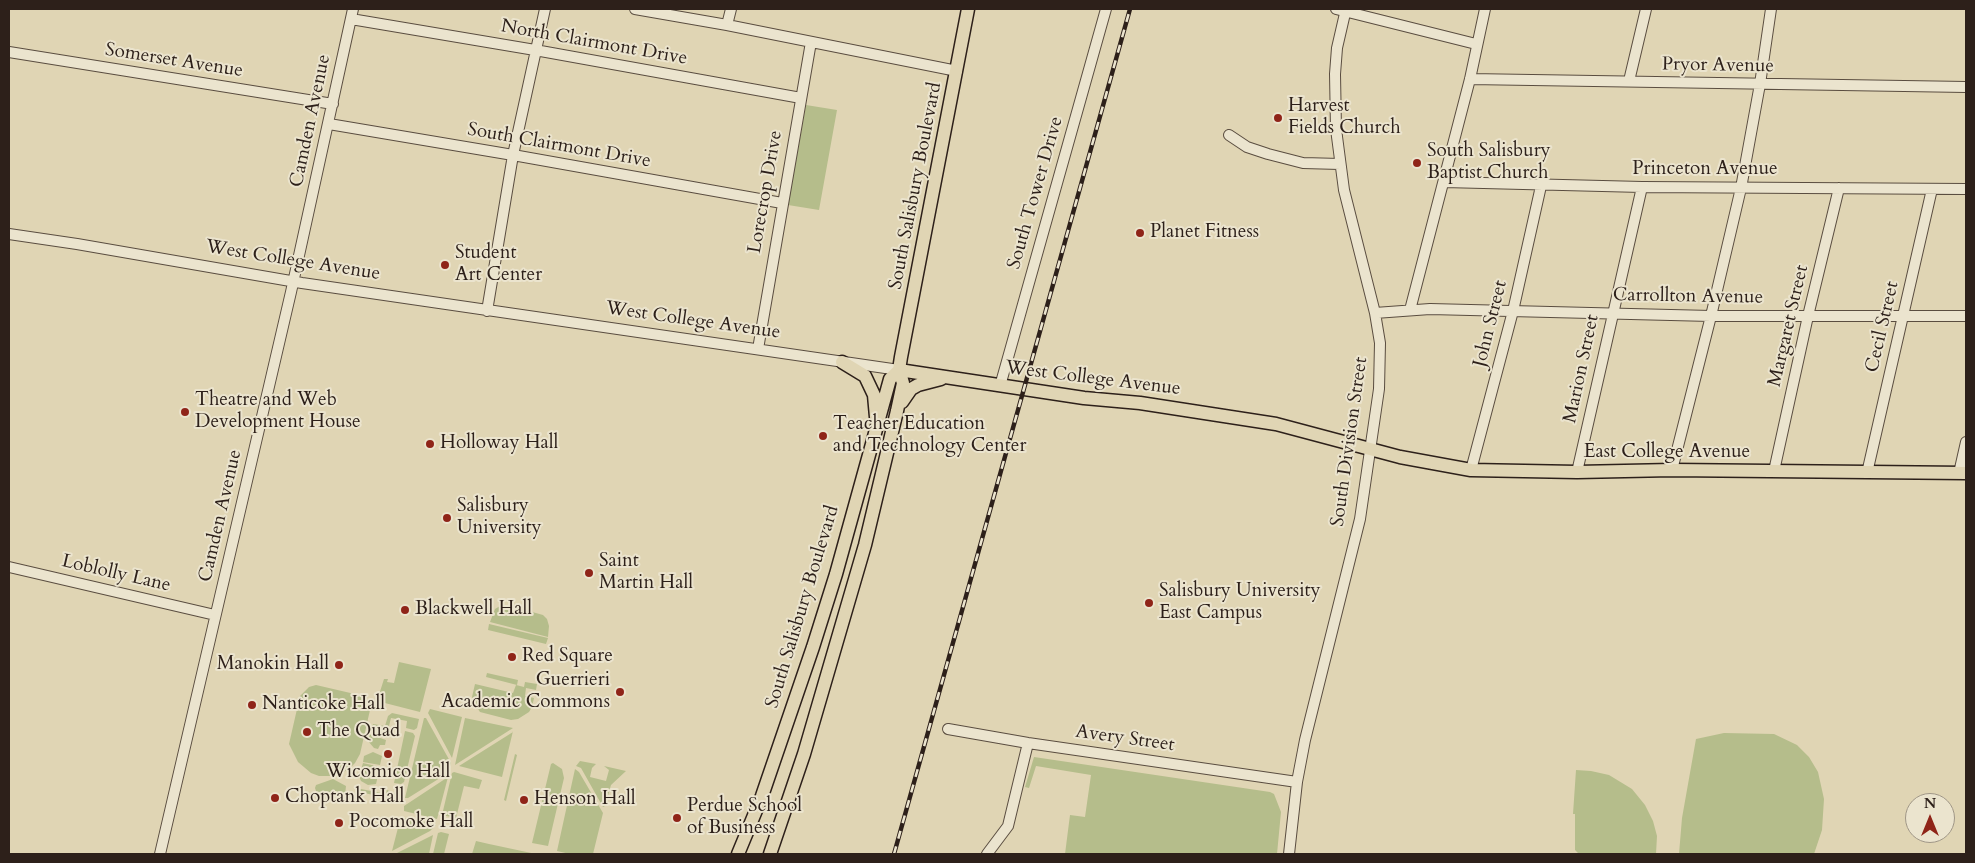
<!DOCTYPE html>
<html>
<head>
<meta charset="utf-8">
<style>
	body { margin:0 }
	#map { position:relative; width:1975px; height:863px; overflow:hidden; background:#e0d5b4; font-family:Cardo,serif }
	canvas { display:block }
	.frame { position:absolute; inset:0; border:10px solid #2d201a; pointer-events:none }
	.north { position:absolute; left:1905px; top:793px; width:50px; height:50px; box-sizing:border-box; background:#ebe4ce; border:1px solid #9f9686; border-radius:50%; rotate:0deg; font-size:14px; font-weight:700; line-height:20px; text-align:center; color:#2d201a }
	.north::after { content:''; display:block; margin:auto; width:18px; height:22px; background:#8f2418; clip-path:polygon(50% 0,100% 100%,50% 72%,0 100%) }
</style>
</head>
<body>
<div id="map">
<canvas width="1975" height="863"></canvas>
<div class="frame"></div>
<div class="north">N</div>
</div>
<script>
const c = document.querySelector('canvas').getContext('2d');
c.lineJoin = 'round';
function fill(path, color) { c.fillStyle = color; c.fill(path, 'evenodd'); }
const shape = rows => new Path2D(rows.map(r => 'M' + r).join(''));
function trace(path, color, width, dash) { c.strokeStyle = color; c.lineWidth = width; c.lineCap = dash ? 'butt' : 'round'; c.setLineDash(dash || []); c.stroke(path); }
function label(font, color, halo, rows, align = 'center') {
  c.font = font + ' Cardo,serif'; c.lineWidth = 4; c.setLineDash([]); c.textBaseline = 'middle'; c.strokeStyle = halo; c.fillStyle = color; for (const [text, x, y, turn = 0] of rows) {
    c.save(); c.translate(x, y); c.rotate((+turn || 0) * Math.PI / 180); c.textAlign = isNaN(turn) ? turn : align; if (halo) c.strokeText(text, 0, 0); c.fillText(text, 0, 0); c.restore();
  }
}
fill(shape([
	[806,105,837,110,819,210,788,205],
	[507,605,543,615,547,619,549,626,548,637,490,622,495,609,500,606],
	[489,624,548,638,546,644,488,630],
	[399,662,431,669,420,712,377,701,384,679,388,679,387,682,394,683],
	[487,673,518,680,517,685,486,677],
	[525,682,537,684,536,690,526,688,525,696,534,698,532,707,529,712,518,719,511,720,480,712,473,702,472,697,475,684,513,693,516,685,524,687],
	[316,685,359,695,368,702,370,710,360,754,355,763,348,770,334,776,319,776,311,773,298,762,289,744,300,696,309,687],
	[430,709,462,717,452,758,428,713],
	[392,713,419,719,417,728,414,730,406,728,407,721,391,718,386,738,370,732,373,724,385,726,388,716],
	[424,718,426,718,451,763,448,773,408,798,405,798],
	[465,718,513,728,455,765],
	[405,731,413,733,415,736,404,782,401,784,394,783],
	[513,731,502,777,459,766,513,732],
	[1724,733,1774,734,1797,745,1809,757,1818,772,1824,799,1822,830,1814,854,1679,854,1682,818,1696,739],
	[369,734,386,740,385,745,380,745,378,749,374,748,368,741],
	[373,752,382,756,380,765,363,762,364,756],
	[515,754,517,755,506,801,504,800],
	[1034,757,1270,792,1274,794,1281,812,1277,854,1065,854,1070,815,1085,817,1091,775,1036,766,1029,788,1025,787],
	[580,761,596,764,592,768,590,777,606,781,609,770,604,766,626,771,611,785,605,806,603,807,581,768,576,766],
	[363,763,380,767,376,784,368,785,361,781,359,776],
	[553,763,562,769,564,778,548,846,532,843,551,764],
	[575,769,579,772,603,813,593,854,570,854,557,851],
	[1576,770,1591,771,1609,775,1632,789,1645,805,1653,821,1657,836,1656,854,1578,853,1575,850,1575,814,1573,814],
	[454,772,482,780,479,789,464,786,456,818,442,815,452,773],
	[448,777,437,819,404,811,404,806],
	[333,779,346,786,345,795,342,797,336,796,336,792,334,792,330,795,316,791,315,788,316,785],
	[398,786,402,788,403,791,399,801,360,792,359,790,361,789,386,794,387,790,396,794,400,791],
	[404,818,411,818,436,825,430,831,392,851,400,820],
	[441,832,449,834,444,854,433,854,438,833],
	[433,835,429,854,397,853],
	[476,841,489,844,536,854,472,854]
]), '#b5bd8b');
const minor = shape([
	[635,9,727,25,957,71],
	[1336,9,1476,44],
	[351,19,535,50,801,98],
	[727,25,731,9],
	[9,52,333,104],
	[1470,79,1966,87],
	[1629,81,1646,9],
	[329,124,513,155,782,203],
	[1229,135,1247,147,1268,154,1303,163,1340,164],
	[1444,182,1642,187,1966,189],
	[9,234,77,244,302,283,899,370],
	[1410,310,1470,79,1485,9],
	[487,311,513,155,545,9],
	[1375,313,1430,309,1711,316,1966,316],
	[758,349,811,42],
	[1000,386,1106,9],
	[1471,470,1513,311,1541,186],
	[1672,470,1711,316,1741,188,1760,84,1771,9],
	[1774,471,1808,316,1839,188],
	[1577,472,1642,187],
	[1867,473,1932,189],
	[1959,473,1966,442],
	[9,567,215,615],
	[948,729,1028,743,1297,782],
	[160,854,291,292,353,9],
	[987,854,1008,826,1028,743],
	[1289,854,1297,782,1305,740,1360,519,1379,389,1380,343,1375,313,1344,190,1336,129,1335,74,1337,48,1346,9]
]);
const major = shape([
	[842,362,865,376,874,395,876,417],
	[899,370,1084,398,1140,403,1276,424,1400,457,1471,470,1577,472,1672,470,1966,473],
	[902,402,911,389,918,385,941,379],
	[738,854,762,796,813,647,836,574,890,379,899,370],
	[770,854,804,754,865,545,897,411,903,383,899,370,901,357,968,9]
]);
trace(minor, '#5a4d40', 12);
trace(major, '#2d201a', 15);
trace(minor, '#ebe4ce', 10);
trace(major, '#e0d5b4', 12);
const rail = shape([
	[894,854,1130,9]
]);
trace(rail, '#2d201a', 4.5);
trace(rail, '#ebe4ce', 2.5, [8]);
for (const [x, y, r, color] of [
	[1278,118,5,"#8f2418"],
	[1417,163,5,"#8f2418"],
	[1140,233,5,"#8f2418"],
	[445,265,5,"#8f2418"],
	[185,412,5,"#8f2418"],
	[823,436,5,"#8f2418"],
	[430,444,5,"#8f2418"],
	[447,518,5,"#8f2418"],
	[589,573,5,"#8f2418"],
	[1149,603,5,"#8f2418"],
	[405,610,5,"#8f2418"],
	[512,657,5,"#8f2418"],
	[339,665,5,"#8f2418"],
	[620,692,5,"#8f2418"],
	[252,705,5,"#8f2418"],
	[307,732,5,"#8f2418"],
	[388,754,5,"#8f2418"],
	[275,798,5,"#8f2418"],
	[524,800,5,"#8f2418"],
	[677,818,5,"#8f2418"],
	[339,823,5,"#8f2418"]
]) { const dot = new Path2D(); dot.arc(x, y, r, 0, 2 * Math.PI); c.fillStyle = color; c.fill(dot); trace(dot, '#ebe4ce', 2); }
label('19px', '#2d201a', '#ebe4ce', [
	["North Clairmont Drive",594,43,10],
	["Somerset Avenue",174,61,9],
	["Pryor Avenue",1718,66,1],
	["Camden Avenue",311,121,-78],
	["South Clairmont Drive",559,146,10],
	["Princeton Avenue",1705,170],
	["South Salisbury Boulevard",916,186,-79],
	["Lorecrop Drive",766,192,-80],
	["South Tower Drive",1036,193,-74],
	["West College Avenue",293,261,9],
	["Carrollton Avenue",1688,297,1],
	["West College Avenue",693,321,8],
	["John Street",1491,324,-76],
	["Margaret Street",1789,326,-77],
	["Cecil Street",1883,327,-77],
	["Marion Street",1582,369,-78],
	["West College Avenue",1093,379,7],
	["South Division Street",1350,442,-82],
	["East College Avenue",1667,453],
	["Camden Avenue",221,516,-77],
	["Loblolly Lane",116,574,13],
	["South Salisbury Boulevard",803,607,-73],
	["Avery Street",1125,739,8]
]);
label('19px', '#2d201a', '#ebe4ce', [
	["Harvest",1288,107],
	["Fields Church",1288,129],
	["South Salisbury",1427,152],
	["Baptist Church",1427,174],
	["Planet Fitness",1150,233],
	["Student",455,254],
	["Art Center",455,276],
	["Theatre and Web",195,401],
	["Development House",195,423],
	["Teacher Education",833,425],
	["and Technology Center",833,447],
	["Holloway Hall",440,444],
	["Salisbury",457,507],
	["University",457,529],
	["Saint",599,562],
	["Martin Hall",599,584],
	["Salisbury University",1159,592],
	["East Campus",1159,614],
	["Blackwell Hall",415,610],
	["Red Square",522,657],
	["Manokin Hall",329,665,"right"],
	["Guerrieri",610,681,"right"],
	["Academic Commons",610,703,"right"],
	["Nanticoke Hall",262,705],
	["The Quad",317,732],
	["Wicomico Hall",388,773,"center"],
	["Choptank Hall",285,798],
	["Henson Hall",534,800],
	["Perdue School",687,807],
	["of Business",687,829],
	["Pocomoke Hall",349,823]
], 'left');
</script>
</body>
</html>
